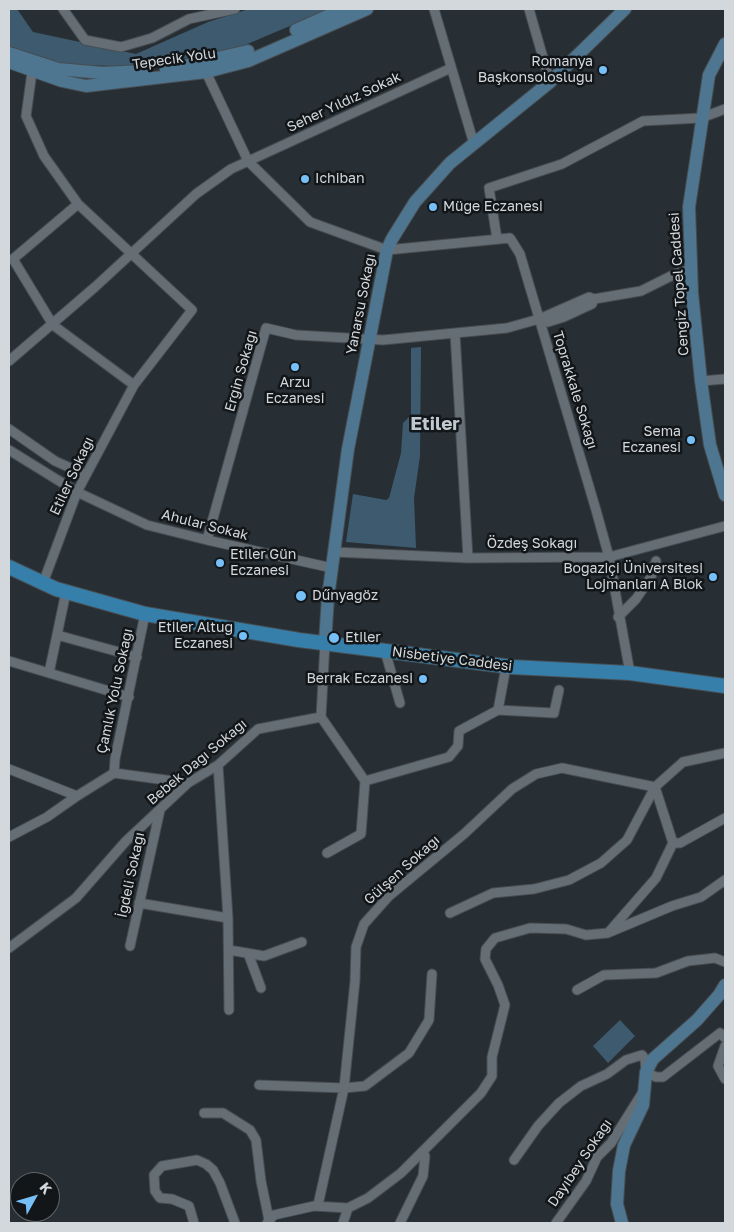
<!DOCTYPE html>
<html>
<head>
<meta charset="utf-8">
<style>
	body { margin:0 }
	#map { position:relative; width:734px; height:1232px; overflow:hidden; background:#272f34; font-family:"Golos Text",sans-serif }
	canvas { display:block }
	.frame { position:absolute; inset:0; border:10px solid #d3d8dc; pointer-events:none }
	.north { position:absolute; left:10px; top:1172px; width:50px; height:50px; box-sizing:border-box; background:#131619; border:1px solid #606467; border-radius:50%; rotate:51deg; font-size:14px; font-weight:700; line-height:20px; text-align:center; color:#d3d8dc }
	.north::after { content:''; display:block; margin:auto; width:18px; height:22px; background:#76c0f7; clip-path:polygon(50% 0,100% 100%,50% 72%,0 100%) }
</style>
</head>
<body>
<div id="map">
<canvas width="734" height="1232"></canvas>
<div class="frame"></div>
<div class="north">K</div>
</div>
<script>
const c = document.querySelector('canvas').getContext('2d');
c.lineJoin = 'round';
function fill(path, color) { c.fillStyle = color; c.fill(path, 'evenodd'); }
const shape = rows => new Path2D(rows.map(r => 'M' + r).join(''));
function trace(path, color, width, dash) { c.strokeStyle = color; c.lineWidth = width; c.lineCap = dash ? 'butt' : 'round'; c.setLineDash(dash || []); c.stroke(path); }
function label(font, color, halo, rows, align = 'center') {
  c.font = font + ' "Golos Text",sans-serif'; c.lineWidth = 5; c.setLineDash([]); c.textBaseline = 'middle'; c.strokeStyle = halo; c.fillStyle = color; for (const [text, x, y, turn = 0] of rows) {
    c.save(); c.translate(x, y); c.rotate((+turn || 0) * Math.PI / 180); c.textAlign = isNaN(turn) ? turn : align; if (halo) c.strokeText(text, 0, 0); c.fillText(text, 0, 0); c.restore();
  }
}
fill(shape([
	[9,9,17,9,33,32,136,54,208,22,249,9,330,9,238,48,137,67,59,64,9,46],
	[421,347,420,456,414,498,416,548,346,542,353,494,386,500,389,498,401,453,403,423,411,415,411,348],
	[620,1020,635,1036,608,1063,593,1046]
]), '#3e5a6f');
const street = shape([
	[63,9,85,40,121,47,152,38,189,19,235,9],
	[434,9,474,144],
	[529,9,550,82],
	[32,72,26,116,44,156,78,204,192,310,134,385,77,492,43,583],
	[206,72,248,161,310,222,387,250,510,238,520,254,596,510,609,557,630,673],
	[497,239,489,188,562,164,643,121,701,118,725,109],
	[13,259,53,325,134,385],
	[13,259,78,204],
	[539,319,548,322,564,317,592,304,594,299],
	[455,333,468,558],
	[9,361,95,287,196,194,231,169,451,68],
	[701,381,725,379],
	[9,429,55,461,86,475],
	[9,450,77,492,147,525,207,540,332,568],
	[207,540,266,328,296,335,383,340,507,328,539,319,589,297,594,299,641,291,675,274,691,269],
	[334,552,468,558,609,557,725,526],
	[618,617,636,599,651,577,656,561],
	[57,635,137,657],
	[385,651,400,703],
	[9,661,129,697],
	[49,673,66,592],
	[498,710,554,713,559,690],
	[321,717,365,781],
	[321,717,325,643],
	[218,765,228,918,229,1010],
	[9,769,77,796,114,773,188,783],
	[114,773,115,759,145,614],
	[365,781,449,757,458,746,459,731,498,710,506,667],
	[9,837,47,817,77,796],
	[673,843,680,843,725,818],
	[327,853,361,834,365,781],
	[139,903,228,918],
	[450,913,493,893,534,889,569,880,601,863,627,840,655,787,683,762,725,753],
	[610,932,672,906,701,897,725,880],
	[130,946,160,810],
	[9,948,76,898,126,841,188,783,218,765,258,729,321,717],
	[229,950,264,956,302,942],
	[248,953,261,988],
	[577,990,604,975,656,973,688,961,715,958,725,962],
	[725,1046,718,1066,725,1079],
	[259,1085,344,1088,365,1086,409,1053,429,1020,432,974],
	[204,1113,223,1113,250,1130,256,1140,261,1181,269,1220],
	[514,1160,538,1126,559,1103,581,1086,607,1074,626,1060,642,1055,645,1059,646,1072,656,1077,663,1077,720,1033,725,1038],
	[194,1223,189,1206,172,1199,160,1198,155,1191,154,1175,162,1166,197,1160,206,1164,213,1170,220,1183,235,1223],
	[267,1223,274,1215,314,1206,348,1208,368,1198,401,1173,481,1093,492,1076,492,1057,505,1005,498,985,485,959,486,949,495,938,530,928,566,929,586,935,608,933,656,878,673,843,655,787,562,768,536,774,512,789,464,834,389,896,364,924,356,947,355,981,344,1088,318,1205],
	[343,1223,348,1208],
	[400,1223,423,1176,425,1156,423,1152],
	[556,1223,586,1181,597,1157,611,1143,643,1092]
]);
const secondary = shape([
	[296,30,343,9],
	[725,44,709,75,689,207,692,293,701,381,710,445,725,495],
	[9,53,58,69,103,73,143,71],
	[9,62,62,81,86,86,206,72,248,61,367,9],
	[166,70,248,51],
	[325,643,328,597,348,449,387,250,392,239,415,202,450,163,550,82,625,9],
	[622,1223,617,1204,619,1171,624,1145,643,1105,646,1072,653,1059,697,1020,719,995,725,985]
]);
const primary = shape([
	[9,567,56,589,145,614,299,640,512,667,630,673,725,686]
]);
trace(street, '#474d52', 11);
trace(secondary, '#474d52', 14);
trace(primary, '#474d52', 16);
trace(street, '#666e75', 9);
trace(secondary, '#4e7690', 12);
trace(primary, '#357faa', 14);
for (const [x, y, r, color] of [
	[603,70,5,"#76c0f7"],
	[305,179,5,"#76c0f7"],
	[433,207,5,"#76c0f7"],
	[295,367,5,"#76c0f7"],
	[691,440,5,"#76c0f7"],
	[220,563,5,"#76c0f7"],
	[713,577,5,"#76c0f7"],
	[301,596,6,"#76c0f7"],
	[243,636,5,"#76c0f7"],
	[334,638,6,"#76c0f7"],
	[423,679,5,"#76c0f7"]
]) { const dot = new Path2D(); dot.arc(x, y, r, 0, 2 * Math.PI); c.fillStyle = color; c.fill(dot); trace(dot, '#131619', 2); }
label('14px', '#d3d8dc', '#131619', [
	["Tepecik Yolu",174,59,-8],
	["Seher Yıldız Sokak",344,102,-25],
	["Cengiz Topel Caddesi",679,284,-94],
	["Yanarsu Sokağı",361,304,-79],
	["Ergin Sokağı",241,371,-74],
	["Toprakkale Sokağı",575,390,73],
	["Etiler Sokağı",72,476,-65],
	["Ahular Sokak",205,525,14],
	["Özdeş Sokağı",532,544],
	["Nisbetiye Caddesi",452,659,7],
	["Çamlık Yolu Sokağı",115,691,-78],
	["Bebek Dağı Sokağı",197,762,-40],
	["Gülşen Sokağı",402,870,-42],
	["İğdeli Sokağı",131,875,-78],
	["Dayıbey Sokağı",580,1163,-56]
]);
label('14px', '#d3d8dc', '#131619', [
	["Romanya",593,62],
	["Başkonsolosluğu",593,78],
	["Ichiban",315,179,"left"],
	["Müge Eczanesi",443,207,"left"],
	["Arzu",295,383,"center"],
	["Eczanesi",295,399,"center"],
	["Sema",681,432],
	["Eczanesi",681,448],
	["Etiler Gün",230,555,"left"],
	["Eczanesi",230,571,"left"],
	["Boğaziçi Üniversitesi",703,569],
	["Lojmanları A Blok",703,585],
	["Dűnyagöz",312,596,"left"],
	["Etiler Altuğ",233,628],
	["Eczanesi",233,644],
	["Etiler",345,638,"left"],
	["Berrak Eczanesi",413,679]
], 'right');
label('bold 19px', '#bfc9d0', '#131619', [
	["Etiler",435,424]
]);
</script>
</body>
</html>
